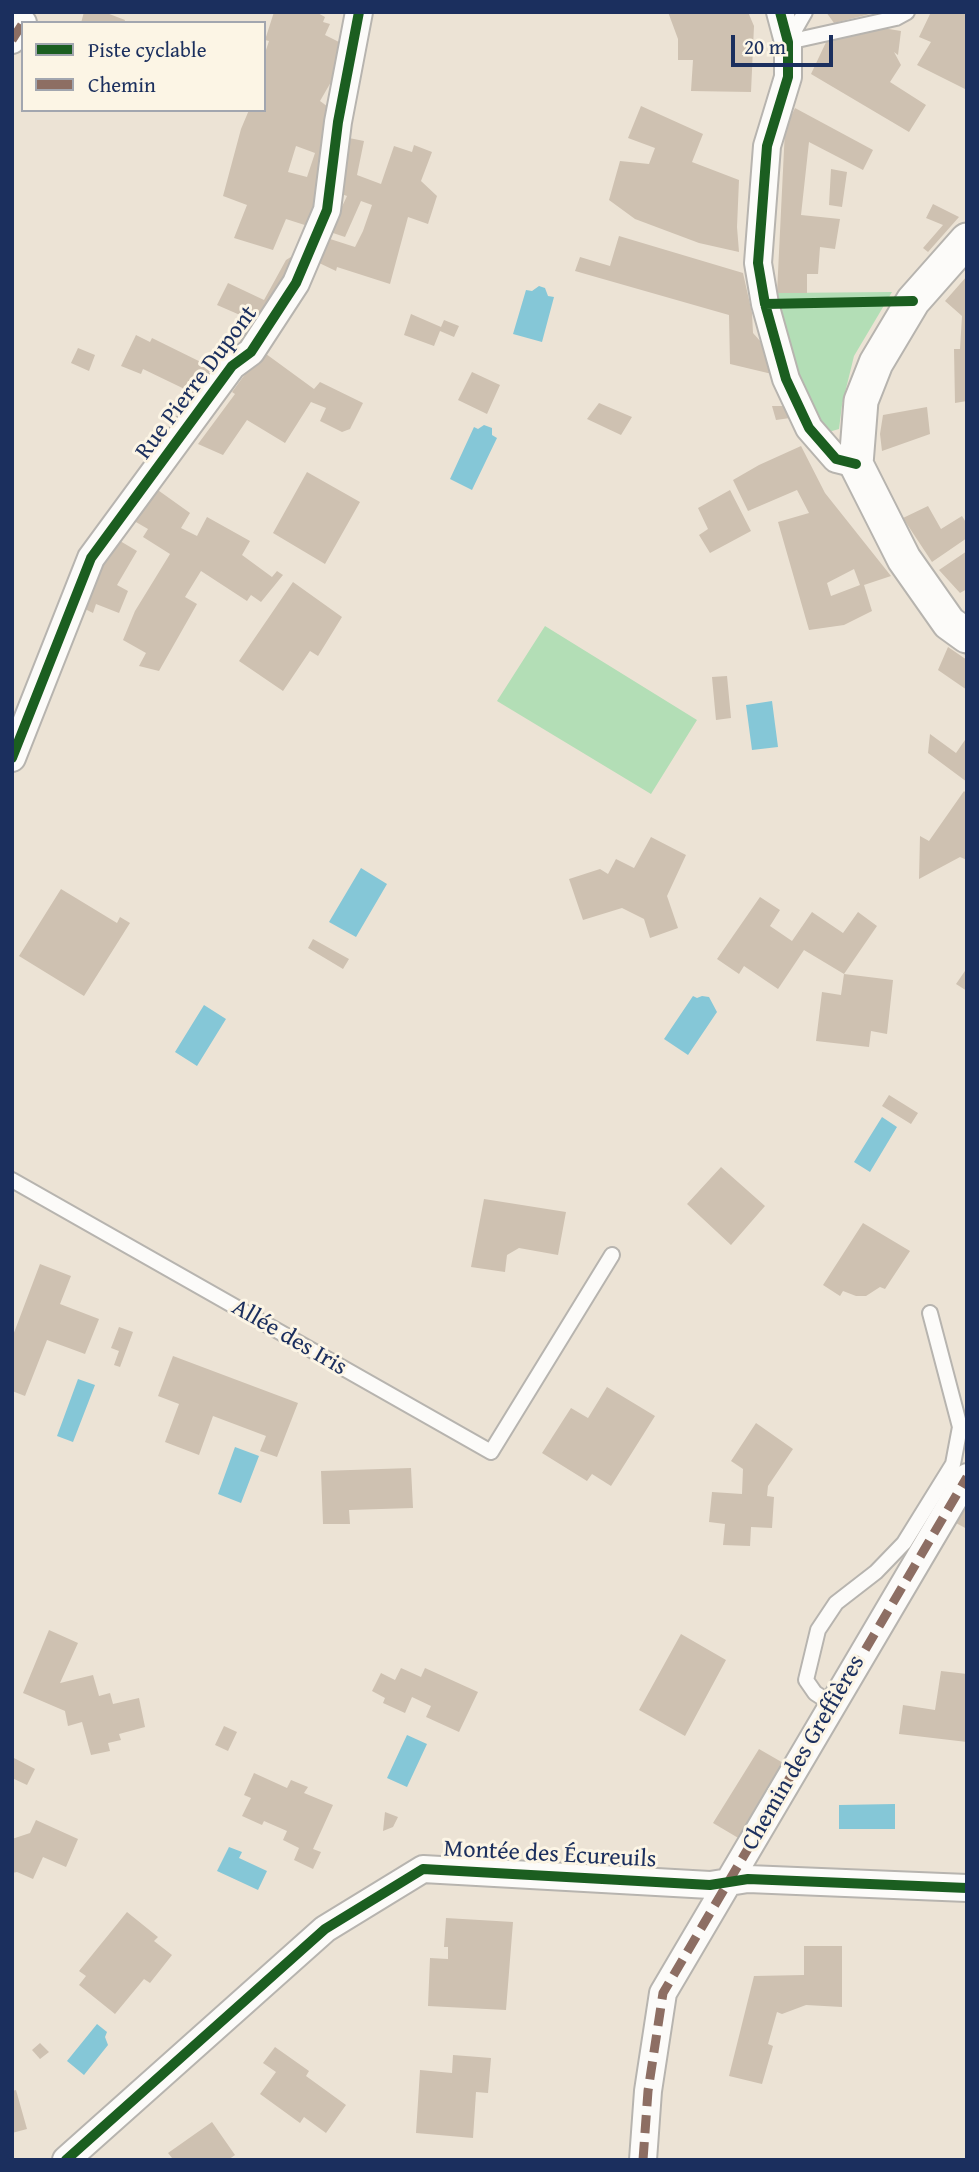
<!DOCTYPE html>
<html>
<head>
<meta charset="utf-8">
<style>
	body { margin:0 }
	#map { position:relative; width:979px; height:2172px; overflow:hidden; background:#ece3d5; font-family:"Gentium Book Plus",serif }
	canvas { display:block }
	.frame { position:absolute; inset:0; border:14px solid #1b2f5e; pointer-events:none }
	.legend { position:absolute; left:21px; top:21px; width:245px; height:91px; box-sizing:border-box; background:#fcf5e5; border:2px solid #a2a6af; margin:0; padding:9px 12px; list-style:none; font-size:21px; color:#1b2f5e }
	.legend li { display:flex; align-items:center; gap:14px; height:35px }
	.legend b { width:35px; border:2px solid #a2a6af }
	.scale { position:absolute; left:731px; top:35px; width:102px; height:32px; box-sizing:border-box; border:4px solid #1b2f5e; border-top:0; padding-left:9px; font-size:21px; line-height:24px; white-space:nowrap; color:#1b2f5e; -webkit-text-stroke:5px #fcf5e5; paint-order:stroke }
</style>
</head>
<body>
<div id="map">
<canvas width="979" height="2172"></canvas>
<div class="frame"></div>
<ul class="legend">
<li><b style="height:9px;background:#1b5e20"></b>Piste cyclable</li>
<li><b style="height:9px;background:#8d6e63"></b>Chemin</li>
</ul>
<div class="scale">20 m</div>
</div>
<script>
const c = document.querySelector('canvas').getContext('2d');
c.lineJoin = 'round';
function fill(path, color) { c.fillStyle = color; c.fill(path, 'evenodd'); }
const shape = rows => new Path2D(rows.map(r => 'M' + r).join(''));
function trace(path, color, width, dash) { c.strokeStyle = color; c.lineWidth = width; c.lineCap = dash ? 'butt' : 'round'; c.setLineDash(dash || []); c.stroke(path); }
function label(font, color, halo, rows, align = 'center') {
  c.font = font + ' "Gentium Book Plus",serif'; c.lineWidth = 6; c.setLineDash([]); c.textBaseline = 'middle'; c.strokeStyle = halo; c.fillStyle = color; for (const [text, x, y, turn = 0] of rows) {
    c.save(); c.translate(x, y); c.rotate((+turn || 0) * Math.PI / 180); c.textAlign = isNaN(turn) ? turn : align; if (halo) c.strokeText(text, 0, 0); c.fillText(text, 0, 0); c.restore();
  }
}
fill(shape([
	[892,292,854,356,842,405,839,429,825,433,800,378,777,293],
	[545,626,697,720,651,794,497,701]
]), '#b3deb6');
fill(shape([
	[539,286,545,288,548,296,554,297,542,342,513,334,526,290,532,291],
	[484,425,492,428,492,435,497,438,472,490,450,479,474,427,478,429],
	[772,701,778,747,752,750,746,705],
	[361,868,387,884,356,937,329,922],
	[693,996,697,998,702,996,709,997,717,1012,688,1055,664,1039],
	[204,1005,226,1019,197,1066,175,1052],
	[882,1117,897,1127,870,1172,854,1162],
	[78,1379,95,1385,73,1442,57,1436],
	[235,1447,259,1456,241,1503,218,1494],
	[407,1735,427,1744,407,1787,387,1778],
	[895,1804,895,1829,839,1829,839,1805],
	[229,1847,242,1852,239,1858,267,1871,258,1890,217,1871],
	[97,2024,107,2032,105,2037,108,2045,84,2075,67,2061]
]), '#85c7d7');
fill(shape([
	[84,12,104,12,125,20,124,23,81,23],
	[274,12,316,12,325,17,323,22,330,24,325,35,345,45,342,63,320,101,335,112,311,227,286,219,273,250,234,238,247,205,223,196,241,129,249,110,264,110,264,56,269,41,265,40],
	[296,146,315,153,307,177,288,172],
	[668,12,748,12,754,26,751,92,691,91,693,60,678,60,678,39],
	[826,12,874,12,874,13,834,23],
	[931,12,967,13,967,90,917,65,931,42,919,37],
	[883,28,901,31,898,55,894,52,901,65,890,82,926,105,909,132,811,74,828,38],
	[641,106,703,134,692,162,739,180,737,227,739,252,699,243,635,219,609,200,620,161,649,164,655,148,628,138],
	[795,108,873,150,863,170,809,142,801,215,840,219,835,249,820,247,818,274,807,274,807,293,777,293,785,129],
	[344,137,364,141,357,175,381,184,394,146,412,152,414,145,432,152,421,181,437,196,428,224,408,217,390,284,337,267,336,271,315,261,327,238,355,247,363,231,372,205,361,201,345,237,330,232,347,196,339,193],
	[831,169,847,172,842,207,829,205],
	[933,204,959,217,928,252,923,248,943,225,926,218],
	[619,236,743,273,752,313,753,333,761,342,772,374,730,364,729,315,575,271,580,257,610,266],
	[304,249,263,325,217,305,228,283,264,300,286,260],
	[967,276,967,401,955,403,954,349,960,349,962,316,945,301],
	[411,314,441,327,444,320,459,326,454,337,440,331,434,346,404,335],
	[136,335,150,342,152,338,215,369,199,396,143,369,141,374,121,366],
	[78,348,95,355,89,371,71,363],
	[262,351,314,389,320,382,363,403,350,429,342,432,320,421,326,408,311,402,285,443,247,420,223,455,198,444,235,394,232,392],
	[472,372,500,385,487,414,458,400],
	[599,403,632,417,621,435,587,419],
	[772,406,785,406,790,418,776,420],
	[927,407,930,434,882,451,880,434,883,415],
	[801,446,825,493,891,576,864,585,872,611,844,625,809,630,778,522,809,513,797,490,748,511,733,480,759,465],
	[854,569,860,585,831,596,827,583],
	[307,472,360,502,325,564,273,533],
	[155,488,190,513,181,528,197,536,207,517,250,541,242,555,272,577,277,571,283,575,261,602,251,595,247,601,201,571,185,597,197,604,159,671,139,666,146,653,123,640,135,611,170,554,143,537,148,529,129,518],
	[730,490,751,531,710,553,699,535,708,529,698,508],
	[928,506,941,529,962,516,967,524,967,538,932,562,903,518],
	[115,538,137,551,117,585,128,591,119,613,96,604,93,613,83,608,103,555],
	[967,551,967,589,960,593,939,570],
	[293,582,342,617,318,656,310,651,283,691,239,661],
	[948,647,967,660,967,690,938,670],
	[727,676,731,718,716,720,712,677],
	[930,734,956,753,967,737,967,782,928,753],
	[964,791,967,794,967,860,960,857,919,879,920,836,929,841],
	[651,837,686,855,667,896,678,928,650,938,644,919,622,908,583,920,569,879,600,869,608,874,616,859,634,868],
	[61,889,117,923,120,917,130,923,84,996,19,956],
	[760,897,780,910,770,926,792,941,812,912,843,933,858,912,877,926,844,974,804,950,778,989,744,966,739,974,717,959],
	[313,939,349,959,343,969,308,948],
	[967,968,967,991,956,984],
	[844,974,893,980,887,1034,871,1031,869,1047,816,1041,822,992,841,995],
	[889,1095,918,1113,911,1124,882,1106],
	[721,1167,765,1206,731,1245,687,1204],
	[484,1199,566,1212,558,1255,519,1248,507,1255,505,1272,471,1267],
	[863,1223,910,1251,885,1289,880,1287,866,1296,856,1296,843,1291,840,1296,823,1285],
	[40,1264,71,1276,60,1304,99,1319,85,1354,47,1340,25,1396,12,1391,12,1338],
	[119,1327,133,1332,120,1367,114,1365,119,1351,111,1348],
	[173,1356,298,1403,277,1457,260,1451,266,1436,213,1416,199,1455,165,1442,179,1404,158,1396],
	[607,1387,655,1416,611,1486,592,1474,587,1481,542,1453,571,1408,588,1418],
	[756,1423,793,1449,768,1486,767,1496,774,1497,772,1528,751,1527,750,1546,723,1545,725,1524,709,1522,712,1492,742,1494,743,1469,731,1461],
	[411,1468,413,1508,349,1510,350,1524,323,1524,321,1471],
	[967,1493,967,1529,956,1523,944,1545,938,1542],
	[49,1630,78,1643,60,1683,93,1675,99,1696,110,1693,113,1704,139,1698,145,1727,119,1734,121,1740,108,1743,110,1751,91,1755,82,1722,68,1726,65,1711,23,1693],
	[681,1634,726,1660,685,1736,639,1710],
	[401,1668,421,1677,425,1668,478,1692,459,1732,426,1717,431,1706,412,1697,405,1713,383,1703,385,1698,372,1691,381,1673,395,1680],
	[941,1671,967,1674,967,1742,899,1734,903,1705,935,1710],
	[224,1726,237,1732,228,1751,215,1745],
	[759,1749,785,1764,740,1839,713,1823],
	[12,1757,35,1769,27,1785,12,1778],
	[254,1773,287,1788,291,1780,308,1787,304,1793,333,1805,313,1849,321,1852,313,1869,294,1860,299,1848,283,1840,287,1831,264,1821,262,1825,242,1816,251,1798,244,1795],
	[385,1812,398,1817,393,1827,383,1831],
	[36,1820,78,1839,66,1867,43,1857,33,1879,17,1872,12,1873,12,1839,30,1833],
	[127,1912,158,1937,154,1941,172,1955,150,1983,144,1979,115,2014,79,1985,86,1976,79,1971],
	[446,1918,513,1922,506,2010,428,2006,430,1958,448,1959,448,1947,444,1947],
	[804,1946,842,1946,842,2007,806,2005,782,2014,777,2012,768,2044,773,2046,762,2084,729,2076,754,1976,804,1975],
	[40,2043,49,2052,40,2059,32,2050],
	[275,2047,309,2071,306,2076,346,2105,326,2133,304,2117,300,2123,260,2094,276,2072,263,2063],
	[453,2055,491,2058,488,2093,476,2092,473,2138,416,2133,420,2070,452,2073],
	[16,2090,27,2129,12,2133,12,2091],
	[212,2122,235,2155,228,2160,169,2160,172,2158,168,2153]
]), '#cec1b1');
const service = shape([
	[789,40,805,12],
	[788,42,896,18,907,12],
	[12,1180,491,1452,612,1255],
	[832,1704,815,1693,806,1680,818,1630,836,1603,876,1572,904,1543,953,1464,960,1427,930,1313]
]);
const minor = shape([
	[780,12,788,42,788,77,767,146,758,263,765,304,786,379,809,428,836,459,856,464],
	[12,40,23,23],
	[12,758,91,558,232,366,251,352,296,283,327,210,338,122,359,12],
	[66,2160,325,1929,423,1869,710,1885,748,1879,967,1888],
	[643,2160,648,2091,663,1993,967,1477]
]);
const tertiary = shape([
	[967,240,913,301,876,363,861,401,856,464,904,559,949,623,967,636]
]);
trace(service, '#b7b4af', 18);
trace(minor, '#b7b4af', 30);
trace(tertiary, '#b7b4af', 37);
trace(service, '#fcfbf9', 14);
trace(minor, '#fcfbf9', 26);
trace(tertiary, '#fcfbf9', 33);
trace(shape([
	[12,40,23,23],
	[643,2160,648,2091,663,1993,967,1477]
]), '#8d6e63', 9, [18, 9]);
trace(shape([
	[780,12,788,42,788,77,767,146,758,263,765,304,786,379,809,428,836,459,856,464],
	[765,304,913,301],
	[12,758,91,558,232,366,251,352,296,283,327,210,338,122,359,12],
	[66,2160,325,1929,423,1869,710,1885,748,1879,967,1888]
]), '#1b5e20', 10);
label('24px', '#1b2f5e', '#fcf5e5', [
	["Rue Pierre Dupont",197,383,-53],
	["Allée des Iris",289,1338,30],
	["Chemin des Greffières",804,1753,-60],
	["Montée des Écureuils",550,1855,3]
]);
</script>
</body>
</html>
